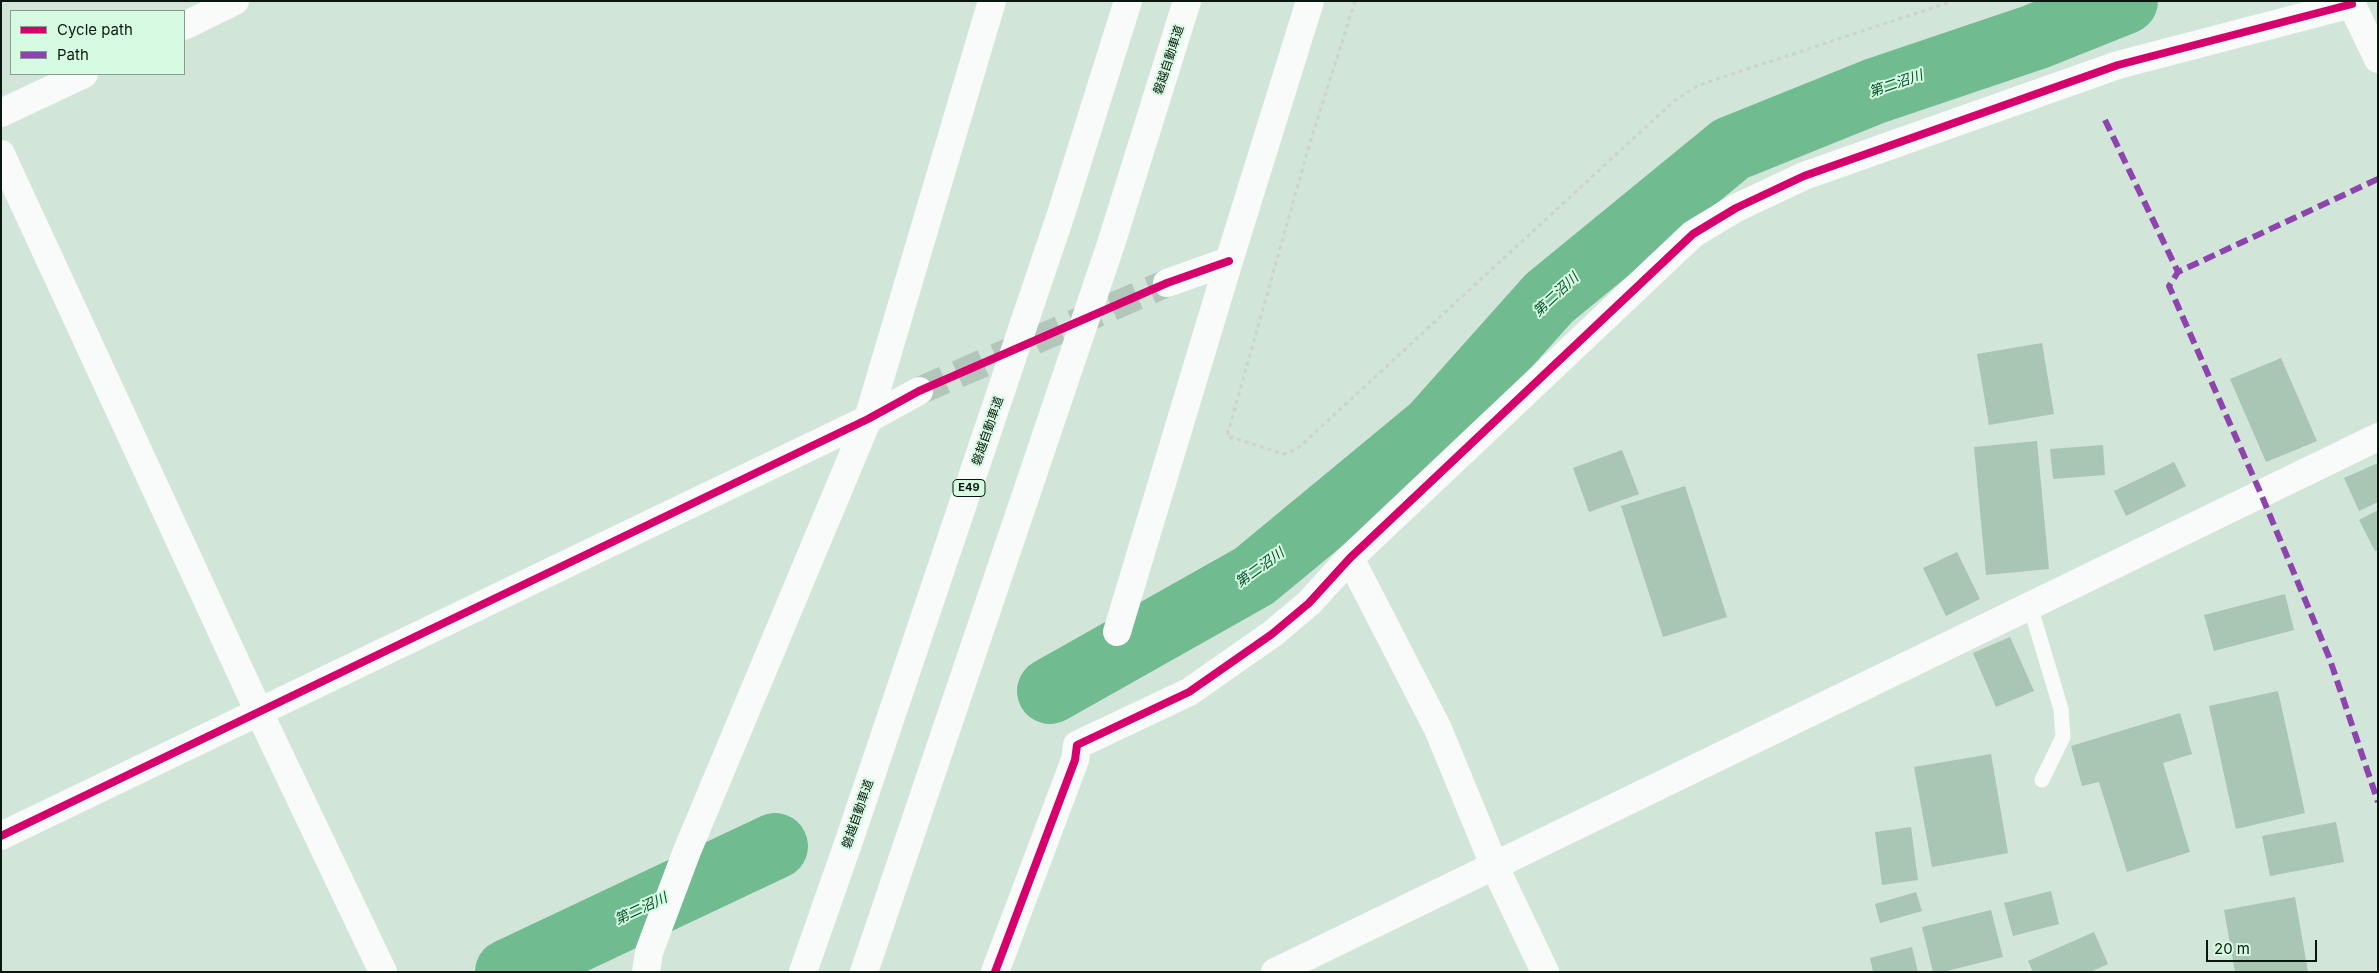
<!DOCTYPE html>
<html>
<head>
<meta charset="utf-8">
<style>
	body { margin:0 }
	#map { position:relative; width:2379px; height:973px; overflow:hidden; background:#d1e5d8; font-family:Inter,sans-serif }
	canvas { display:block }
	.frame { position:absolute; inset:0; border:2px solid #0a170f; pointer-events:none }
	.legend { position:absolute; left:10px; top:10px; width:175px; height:65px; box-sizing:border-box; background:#d6fae2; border:1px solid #849f8e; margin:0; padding:6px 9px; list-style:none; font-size:15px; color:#0a170f }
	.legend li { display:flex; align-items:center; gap:10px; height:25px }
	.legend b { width:25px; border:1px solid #849f8e }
	.scale { position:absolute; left:2206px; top:940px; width:111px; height:22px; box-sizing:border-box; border:2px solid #0a170f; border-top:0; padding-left:6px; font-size:15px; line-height:18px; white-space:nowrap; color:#0a170f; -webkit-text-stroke:4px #d6fae2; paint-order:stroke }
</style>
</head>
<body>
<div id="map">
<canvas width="2379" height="973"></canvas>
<div class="frame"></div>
<ul class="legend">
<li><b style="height:6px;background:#d6006c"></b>Cycle path</li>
<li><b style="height:6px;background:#8e44ad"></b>Path</li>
</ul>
<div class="scale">20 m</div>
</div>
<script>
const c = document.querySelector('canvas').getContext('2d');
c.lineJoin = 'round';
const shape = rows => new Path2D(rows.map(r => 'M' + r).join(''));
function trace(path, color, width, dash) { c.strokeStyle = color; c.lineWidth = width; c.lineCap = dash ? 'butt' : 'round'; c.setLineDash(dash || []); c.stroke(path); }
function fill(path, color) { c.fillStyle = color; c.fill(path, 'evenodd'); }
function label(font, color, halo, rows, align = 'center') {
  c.font = font + ' Inter,"Noto Sans JP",sans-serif'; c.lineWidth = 4; c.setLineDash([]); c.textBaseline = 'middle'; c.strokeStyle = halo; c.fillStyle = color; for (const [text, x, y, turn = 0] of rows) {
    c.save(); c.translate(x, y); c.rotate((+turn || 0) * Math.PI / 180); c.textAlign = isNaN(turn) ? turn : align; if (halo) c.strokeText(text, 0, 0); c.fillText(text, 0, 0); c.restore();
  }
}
trace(shape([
	[1050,691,1254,576,1433,428,1549,298,1731,149,1875,91,2035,37,2125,1],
	[508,972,775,846]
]), '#70bb8f', 66);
fill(shape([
	[2042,343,2054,414,1989,425,1977,354],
	[2281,358,2317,441,2266,462,2230,379],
	[2037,441,2049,569,1986,575,1974,447],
	[2103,445,2105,475,2053,479,2050,449],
	[1622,450,1639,494,1589,512,1573,468],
	[2174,462,2186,486,2126,516,2114,491],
	[2378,463,2378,502,2359,511,2344,478],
	[1685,486,1727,617,1663,637,1621,506],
	[2378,510,2378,550,2375,551,2359,520],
	[1957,552,1980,599,1946,616,1923,568],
	[2285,594,2294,630,2214,651,2204,615],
	[2010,637,2034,691,1996,707,1973,653],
	[2278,691,2305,813,2236,829,2209,706],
	[2180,713,2192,754,2163,763,2190,852,2127,872,2099,782,2082,786,2071,746],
	[1991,754,2008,853,1932,867,1914,767],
	[2336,822,2344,862,2270,876,2262,836],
	[1911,827,1918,880,1882,885,1875,832],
	[2051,891,2059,924,2013,936,2004,903],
	[1916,892,1922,911,1880,923,1875,904],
	[2295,897,2308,972,2235,972,2224,910],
	[1991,910,2003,957,1943,972,1933,972,1922,927],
	[2094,932,2108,964,2090,972,2033,972,2028,961],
	[1912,947,1918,972,1873,972,1870,958]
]), '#a9c5b4');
trace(shape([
	[919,391,1167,283]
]), '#b3c6ba', 28, [28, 14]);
trace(shape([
	[1355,1,1309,146,1227,436,1284,454,1297,449,1674,101,1699,85,1953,1]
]), '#cdd3cf', 3, [4, 4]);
trace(shape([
	[2030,606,2061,709,2063,737,2042,780]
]), '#f8fbf9', 15);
trace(shape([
	[2350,1,2378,59],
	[184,26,235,1],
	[1,113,84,74],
	[1,154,258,710,383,972],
	[1167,283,1229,261],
	[1350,558,1438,729,1494,865,1545,972],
	[1117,632,1229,261,1310,1],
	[1,836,868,419,919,391],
	[646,972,649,952,687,851,868,419,992,1],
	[995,972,1075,760,1077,745,1189,692,1272,634,1309,603,1350,558,1693,234,1736,208,1804,176,2118,65,2352,4],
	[1275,972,1838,699]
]), '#f8fbf9', 28);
trace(shape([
	[1838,699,2378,437]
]), '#f8fbf9', 28);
trace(shape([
	[803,972,850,838,1062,211,1128,1],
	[864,972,1111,244,1187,1]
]), '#f8fbf9', 28);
trace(shape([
	[2105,120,2178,272],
	[2378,179,2178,272,2169,286,2261,494,2329,657,2378,802]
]), '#8e44ad', 6, [12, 6]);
trace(shape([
	[1,836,868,419,919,391,1167,283,1229,261],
	[995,972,1075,760,1077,745,1189,692,1272,634,1309,603,1350,558,1693,234,1736,208,1804,176,2118,65,2352,4]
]), '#d6006c', 8);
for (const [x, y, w] of [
	[969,488,32]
]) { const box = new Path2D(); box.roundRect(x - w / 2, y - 8.5, w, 17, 4); c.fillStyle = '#d6fae2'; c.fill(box); trace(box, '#0a170f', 1); }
label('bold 11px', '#0a170f', null, [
	["E49",969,488]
]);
label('12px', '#0a170f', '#d6fae2', [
	["磐越自動車道",1169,60,-72],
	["磐越自動車道",988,431,-71],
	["磐越自動車道",858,814,-71]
]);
label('italic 14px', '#00502b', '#d6fae2', [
	["第二沼川",1896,84,-19],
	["第二沼川",1556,295,-43],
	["第二沼川",1260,568,-36],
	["第二沼川",641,909,-25]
]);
</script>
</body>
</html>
